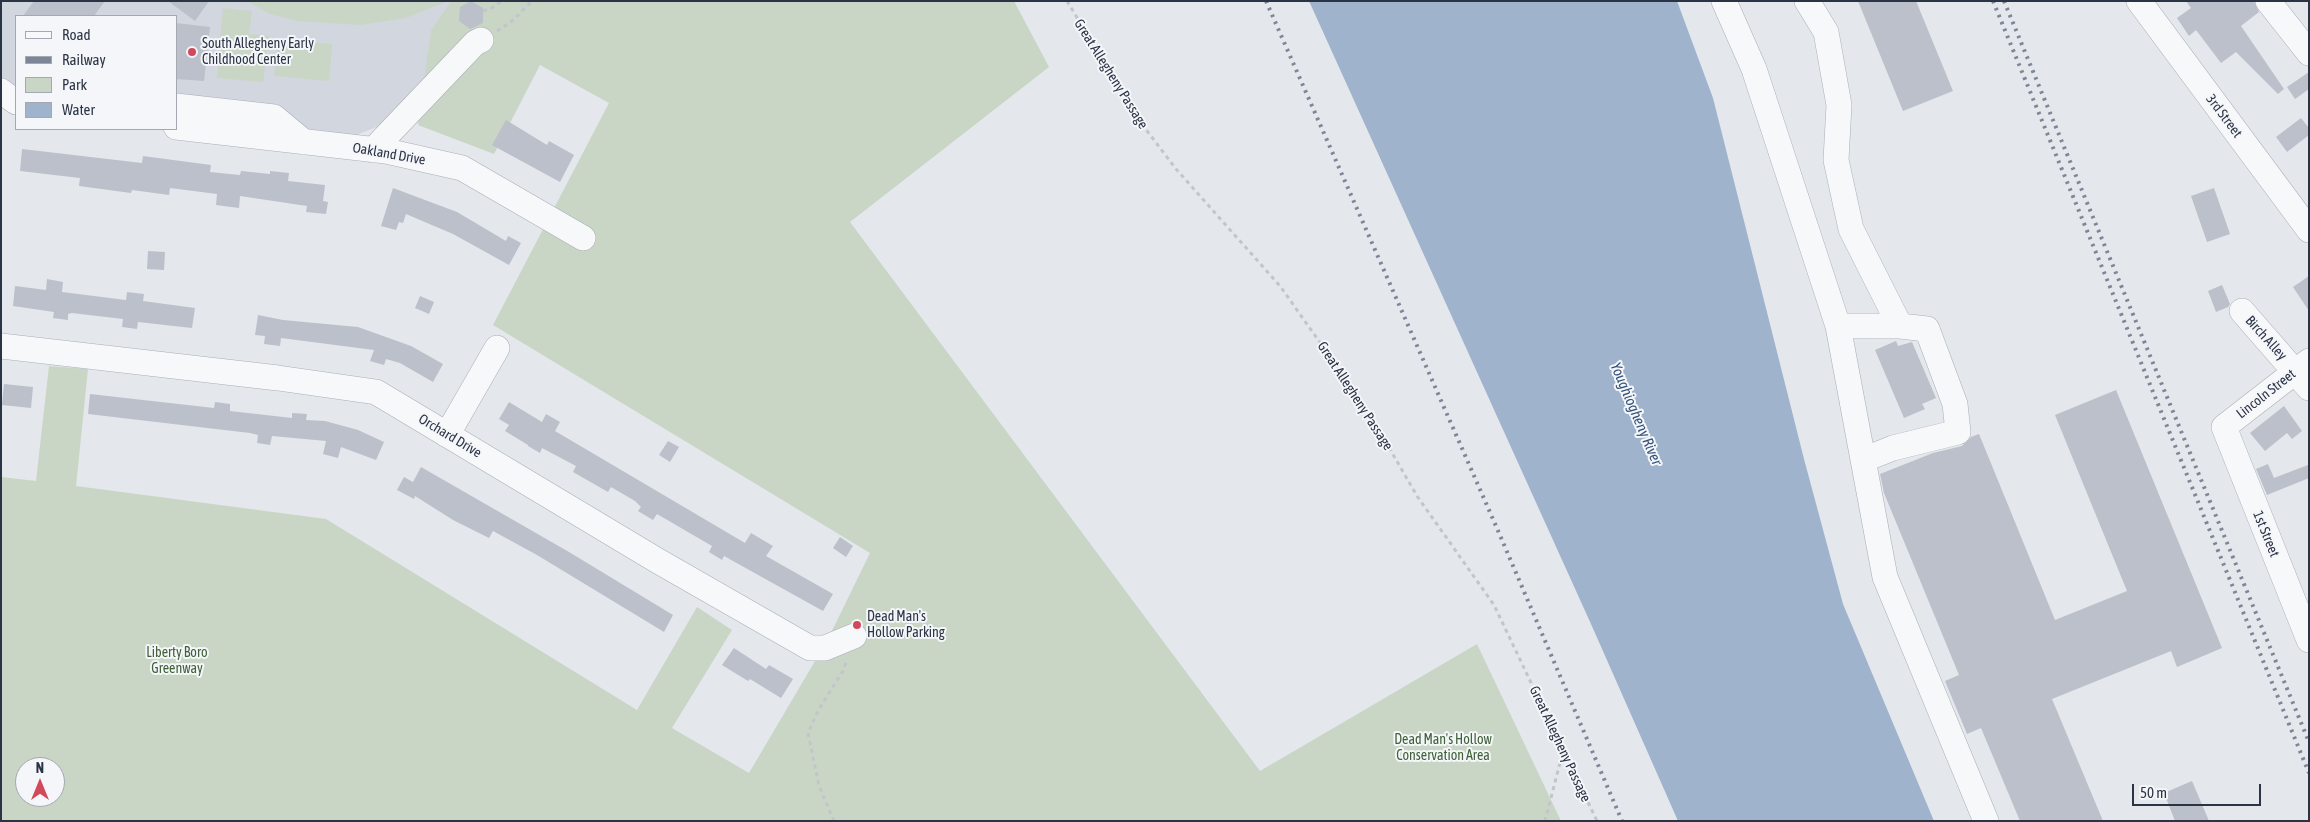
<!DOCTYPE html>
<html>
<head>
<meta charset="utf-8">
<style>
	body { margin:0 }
	#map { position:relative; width:2310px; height:822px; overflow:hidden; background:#e4e7ec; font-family:"Asap Condensed",sans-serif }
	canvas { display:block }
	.frame { position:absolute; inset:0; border:2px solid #2b3445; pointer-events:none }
	.legend { position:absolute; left:15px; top:15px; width:162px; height:115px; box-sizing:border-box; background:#f4f6f9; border:1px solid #a4a8b1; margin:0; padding:6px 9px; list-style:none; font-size:15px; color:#2b3445 }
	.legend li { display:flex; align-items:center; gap:10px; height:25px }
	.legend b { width:25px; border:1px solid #a4a8b1 }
	.north { position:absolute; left:15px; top:757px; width:50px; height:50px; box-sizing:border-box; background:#f4f6f9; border:1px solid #a4a8b1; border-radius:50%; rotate:0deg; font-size:14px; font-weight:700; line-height:20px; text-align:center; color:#2b3445 }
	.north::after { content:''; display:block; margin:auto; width:18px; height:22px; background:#d1495b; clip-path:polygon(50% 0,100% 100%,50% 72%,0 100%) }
	.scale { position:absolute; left:2132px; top:784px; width:129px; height:22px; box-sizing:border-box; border:2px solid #2b3445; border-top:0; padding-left:6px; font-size:15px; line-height:18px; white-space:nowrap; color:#2b3445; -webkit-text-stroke:4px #f4f6f9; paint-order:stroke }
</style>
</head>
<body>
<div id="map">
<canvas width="2310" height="822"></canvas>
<div class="frame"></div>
<ul class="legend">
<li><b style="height:6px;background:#f7f8fa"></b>Road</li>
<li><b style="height:6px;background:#7d8696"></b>Railway</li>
<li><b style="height:14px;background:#c9d6c5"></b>Park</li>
<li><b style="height:14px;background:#9fb4cc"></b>Water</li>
</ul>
<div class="north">N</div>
<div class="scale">50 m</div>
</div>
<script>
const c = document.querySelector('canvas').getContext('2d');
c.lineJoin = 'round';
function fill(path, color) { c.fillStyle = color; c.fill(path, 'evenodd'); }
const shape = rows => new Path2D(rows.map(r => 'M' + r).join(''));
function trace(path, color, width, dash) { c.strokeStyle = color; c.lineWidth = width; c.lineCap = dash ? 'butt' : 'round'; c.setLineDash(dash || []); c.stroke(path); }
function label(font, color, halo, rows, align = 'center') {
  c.font = font + ' "Asap Condensed",sans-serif'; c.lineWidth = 4; c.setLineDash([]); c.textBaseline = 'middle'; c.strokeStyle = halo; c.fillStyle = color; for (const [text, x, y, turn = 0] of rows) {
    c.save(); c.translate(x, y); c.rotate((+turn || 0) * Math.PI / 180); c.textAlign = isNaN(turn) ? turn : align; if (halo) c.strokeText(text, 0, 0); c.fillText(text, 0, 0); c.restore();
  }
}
fill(shape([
	[1,1,513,1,384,124,354,136,176,116,176,16,16,16,16,88,1,77]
]), '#d2d6de');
fill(shape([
	[247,1,448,1,406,18,360,25,298,21,270,14],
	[451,1,1014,1,1049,67,850,222,1260,771,1477,644,1561,821,1,821,1,477,36,481,49,366,88,369,76,486,326,519,637,710,697,607,732,630,672,728,749,773,828,639,870,553,493,325,609,103,540,65,494,154,418,125,431,31],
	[25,767,55,767,55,797,25,797],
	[223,8,252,11,249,34,269,36,263,82,217,78],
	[277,39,332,44,329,81,274,76]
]), '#c9d6c5');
fill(shape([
	[1309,1,1677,1,1713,98,1804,459,1843,604,1934,821,1678,821,1591,624]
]), '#9fb4cc');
fill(shape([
	[34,1,105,1,94,16,23,16],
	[168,1,209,1,195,21],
	[471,1,483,8,483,23,470,29,459,21,460,7],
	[1858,1,1916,1,1953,91,1903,111],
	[2186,1,2254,1,2259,12,2241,26,2284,89,2278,94,2236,52,2221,63,2196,30,2189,36,2177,18,2191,8],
	[176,23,210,27,204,81,176,79],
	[2309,72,2309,89,2295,99,2287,87],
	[2301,118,2309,128,2309,135,2287,152,2276,137],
	[506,120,547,145,549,141,574,155,560,182,492,145],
	[22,149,142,163,143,156,211,165,210,172,240,175,241,171,270,174,270,171,289,173,288,181,325,185,323,201,328,202,326,214,306,212,307,206,240,196,239,208,216,205,217,194,170,188,169,195,132,190,131,193,79,186,80,178,20,171],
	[393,188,457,212,506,241,508,236,521,243,509,265,453,234,406,214,403,223,399,222,396,230,381,226],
	[2214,188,2230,234,2207,242,2191,196],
	[148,251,165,252,164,270,147,269],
	[2309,276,2309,311,2293,287],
	[47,279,63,282,62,292,126,300,127,292,144,294,143,301,195,308,192,328,138,322,137,329,122,327,123,319,72,313,68,314,68,320,53,318,54,312,13,306,15,286,46,290],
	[2222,285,2230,304,2228,307,2216,312,2208,291],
	[420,296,434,302,429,314,415,308],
	[258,315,283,320,358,327,411,346,443,364,433,382,400,363,386,359,384,365,370,361,374,350,281,338,280,346,264,344,265,336,255,335],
	[1896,341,1898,346,1912,342,1936,398,1922,404,1925,409,1904,418,1875,350],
	[4,384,33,387,31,408,2,405],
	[2116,390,2222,648,2177,667,2171,651,2052,699,2103,821,2020,821,1981,728,1967,734,1945,681,1959,675,1884,493,1880,474,1933,453,1962,446,1971,437,1979,434,2055,620,2127,591,2055,415],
	[90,394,214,408,215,402,230,404,230,411,292,418,292,413,307,414,306,420,325,421,358,430,384,442,376,460,341,447,338,458,323,454,326,441,272,436,270,445,257,443,258,435,250,433,88,414],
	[509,402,542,422,546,414,560,422,555,431,745,543,751,533,773,546,766,556,833,594,823,611,724,556,722,560,709,552,712,546,657,514,653,520,638,511,641,507,635,501,611,487,608,492,573,472,576,466,542,448,540,453,528,446,528,445,505,431,509,425,499,419],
	[2284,406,2302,431,2292,439,2287,433,2265,451,2250,433],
	[668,441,679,447,670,462,659,455],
	[2268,464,2274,478,2308,465,2309,478,2267,495,2256,469],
	[421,467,569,552,673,615,664,632,537,555,493,531,489,538,453,520,415,496,414,499,397,490,404,477,413,482],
	[840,537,853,546,846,557,833,548],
	[734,648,766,669,769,665,793,679,781,698,750,679,748,681,722,665],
	[2192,781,2209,821,2175,821,2164,793]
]), '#bbc0ca');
const minor = shape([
	[1724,1,1754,69,1838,326,1885,577,1986,821],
	[1807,1,1826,32,1839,105,1836,160,1851,229,1900,326],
	[2139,1,2309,230],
	[2268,1,2309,53],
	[1,91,16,102],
	[176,106,274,117,304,142],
	[176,127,386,151,462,168,583,238],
	[373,150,475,43,481,40],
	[2242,311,2309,388],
	[1838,326,1900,326,1927,329,1955,404,1958,432,1893,448,1863,460],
	[1,346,278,378,376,392,658,561,810,648,825,648,854,636],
	[2309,361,2224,427,2309,640],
	[447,435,497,348]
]);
trace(minor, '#a9aeb7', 26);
trace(shape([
	[1067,1,1141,123,1176,169,1280,286,1365,406,1417,496,1494,605,1597,821],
	[483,11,490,9,502,1],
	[497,31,511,22,532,1],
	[834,821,819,786,808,733,819,709,843,671,847,660],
	[1545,821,1563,751]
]), '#c2c5cb', 3, [4, 4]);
trace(minor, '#f7f8fa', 25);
trace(shape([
	[1266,1,1496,526,1622,821],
	[1993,1,2309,773],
	[2004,1,2309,742]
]), '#7d8696', 4, [2.5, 5]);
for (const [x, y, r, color] of [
	[192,52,5,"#d1495b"],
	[857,625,5,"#d1495b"]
]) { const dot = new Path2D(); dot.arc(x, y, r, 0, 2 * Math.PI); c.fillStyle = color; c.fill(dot); trace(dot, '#f4f6f9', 2); }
label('14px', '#2b3445', '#f4f6f9', [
	["South Allegheny Early",202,44],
	["Childhood Center",202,60],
	["Dead Man's",867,617],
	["Hollow Parking",867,633]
], 'left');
label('14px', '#2b3445', '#f4f6f9', [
	["Great Allegheny Passage",1111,74,58],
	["3rd Street",2224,116,53],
	["Oakland Drive",389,154,10],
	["Birch Alley",2266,338,48],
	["Lincoln Street",2266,394,-38],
	["Great Allegheny Passage",1355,396,57],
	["Orchard Drive",450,436,31],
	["1st Street",2266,534,68],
	["Great Allegheny Passage",1560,744,65]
]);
label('14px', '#3f6138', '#f4f6f9', [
	["Liberty Boro",177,653],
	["Greenway",177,669],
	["Dead Man's Hollow",1443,740],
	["Conservation Area",1443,756]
]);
label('italic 15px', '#34527a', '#f4f6f9', [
	["Youghiogheny River",1636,414,67]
]);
</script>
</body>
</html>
